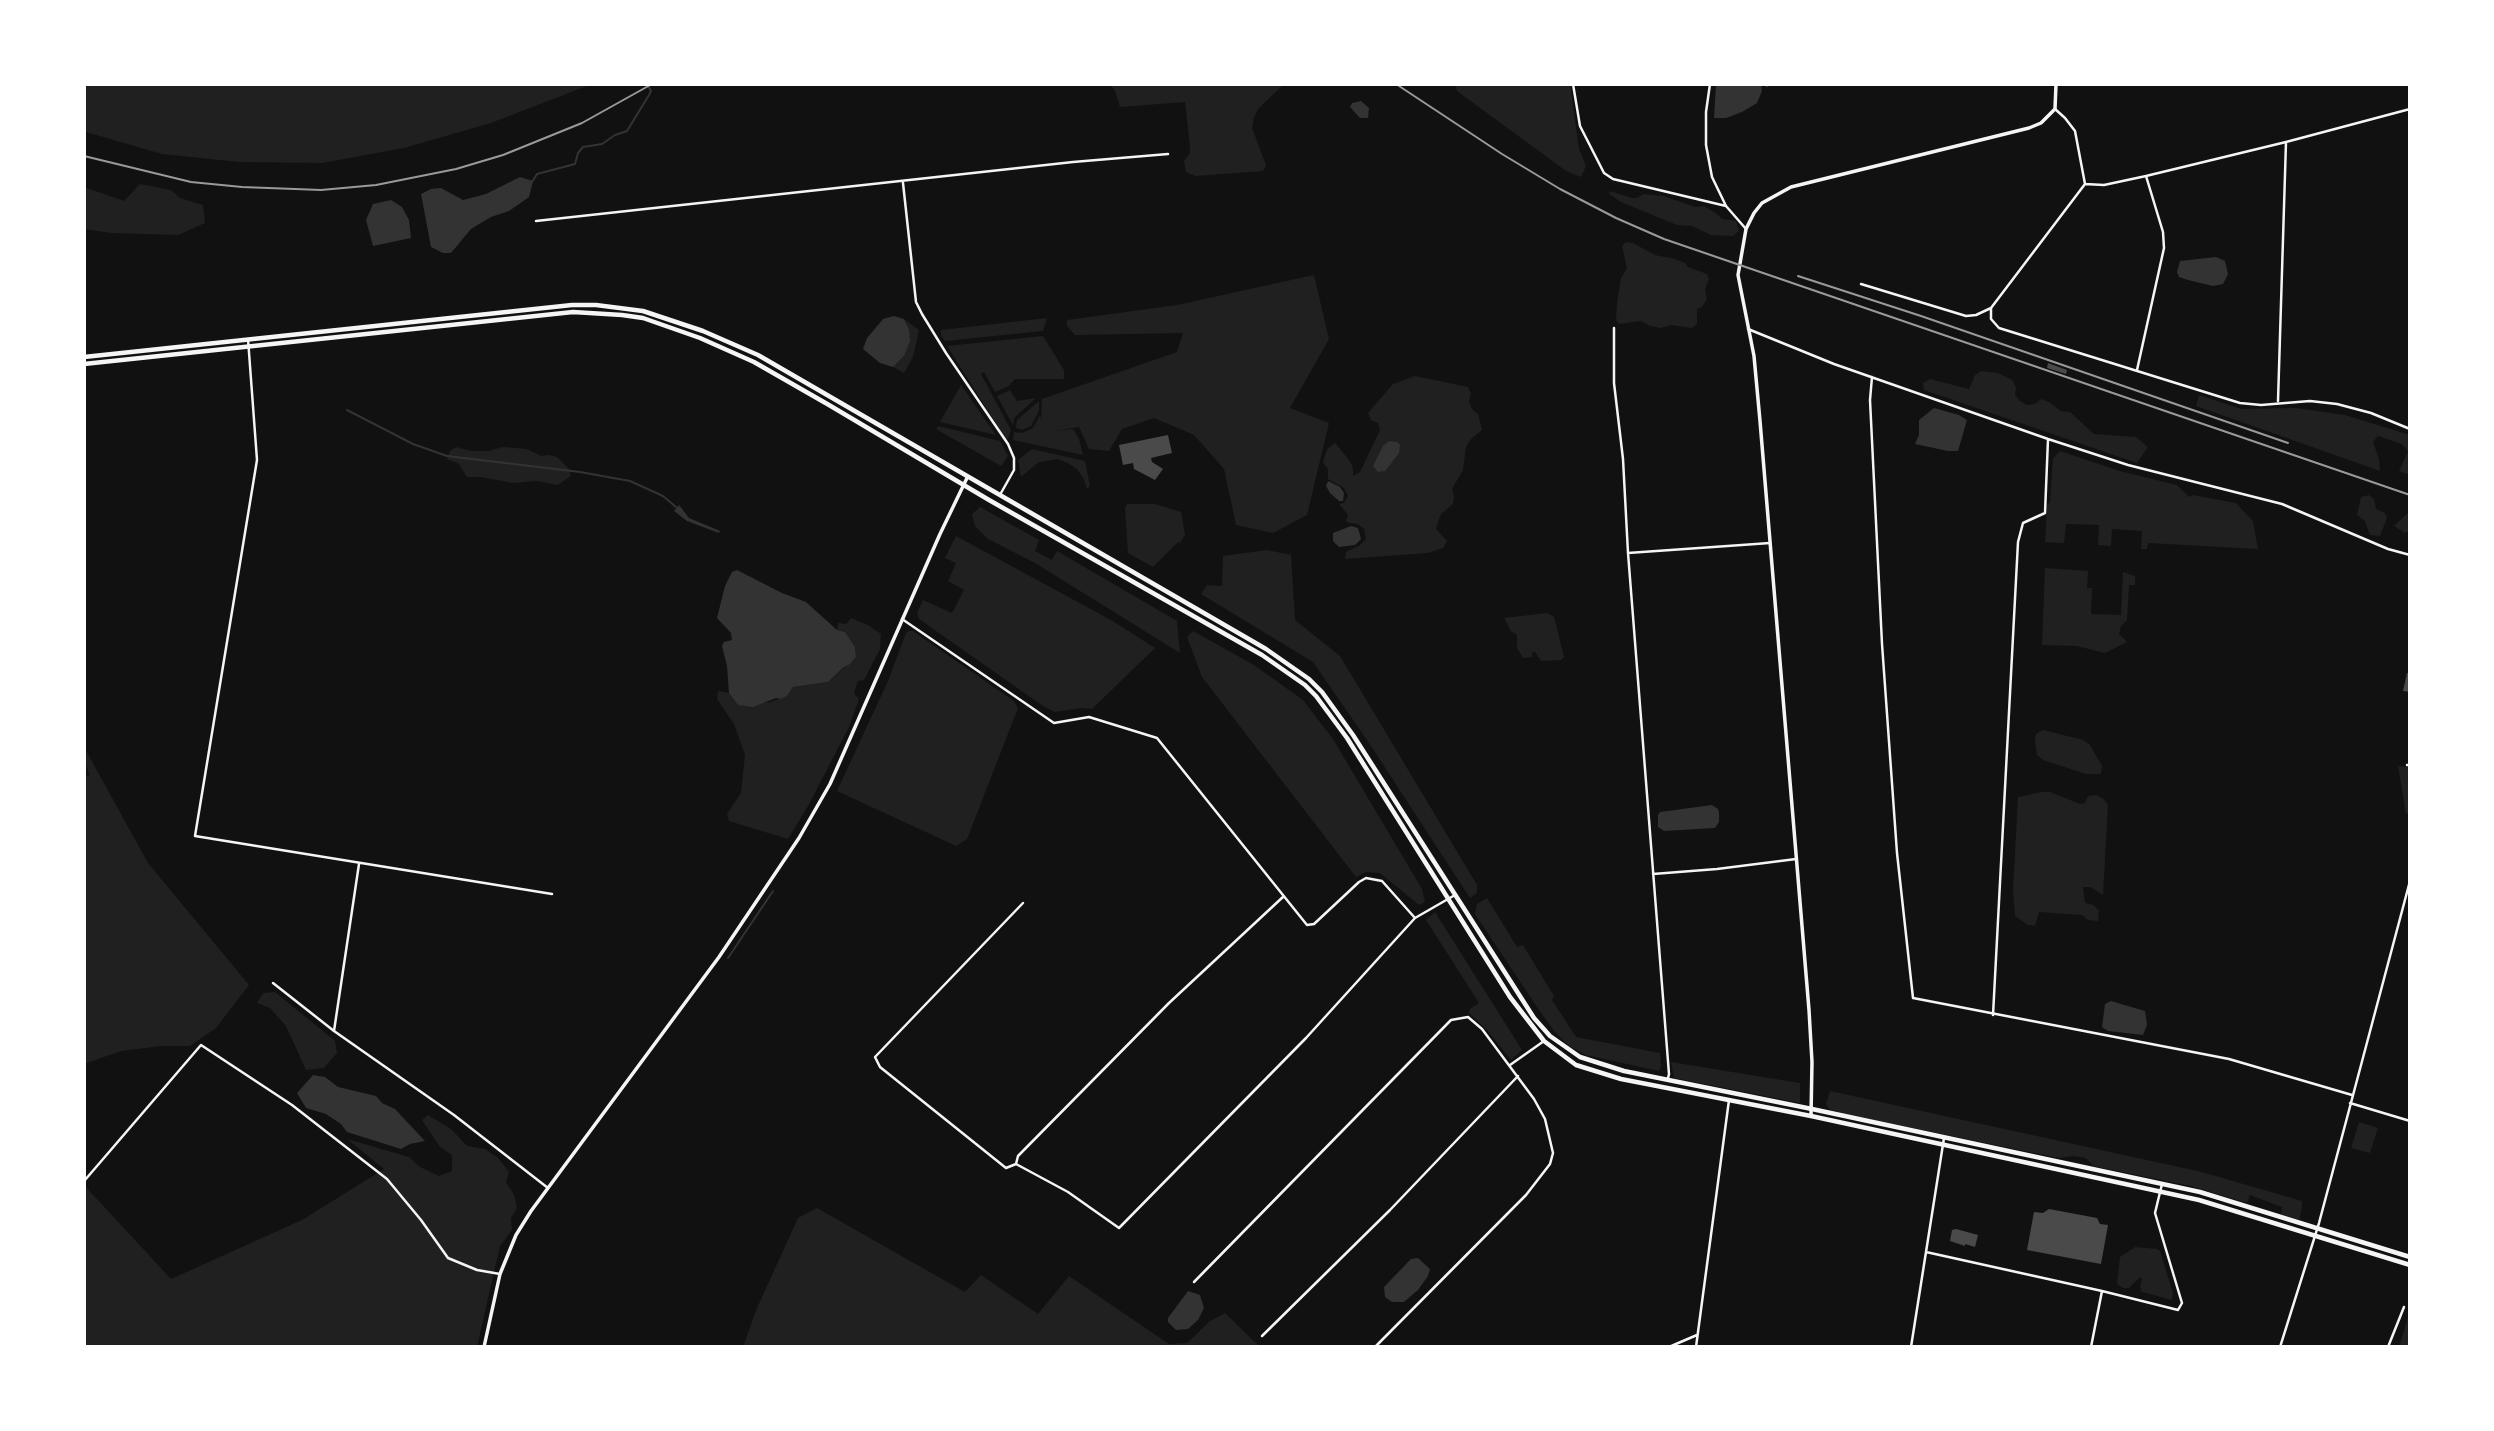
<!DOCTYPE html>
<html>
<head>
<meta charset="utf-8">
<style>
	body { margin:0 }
	#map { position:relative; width:2494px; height:1431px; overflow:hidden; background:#111; font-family:Helvetica,sans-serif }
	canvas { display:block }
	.frame { position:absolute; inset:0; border:86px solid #fff; pointer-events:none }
</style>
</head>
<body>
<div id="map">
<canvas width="2494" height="1431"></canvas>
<div class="frame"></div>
</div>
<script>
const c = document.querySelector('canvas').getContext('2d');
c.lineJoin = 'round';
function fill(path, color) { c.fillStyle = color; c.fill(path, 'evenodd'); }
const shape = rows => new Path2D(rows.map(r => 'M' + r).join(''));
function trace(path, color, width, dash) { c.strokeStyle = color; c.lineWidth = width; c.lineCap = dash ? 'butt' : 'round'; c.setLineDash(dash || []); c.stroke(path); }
fill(shape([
	[84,84,592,84,491,123,404,148,322,163,239,162,162,154,86,132,84,131],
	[1110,84,1284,84,1259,108,1254,117,1252,128,1266,165,1263,171,1195,176,1186,172,1184,161,1190,153,1190,147,1185,102,1120,107,1115,91],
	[1455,84,1570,84,1579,149,1586,166,1581,177,1566,171,1457,91],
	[140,184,171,190,180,198,203,205,205,223,178,235,111,233,84,229,84,187,124,201],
	[1610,191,1632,198,1637,198,1643,194,1664,196,1695,207,1704,206,1717,214,1722,219,1736,221,1739,231,1733,236,1711,235,1692,226,1677,225,1621,202,1609,194],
	[1626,242,1633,243,1655,255,1675,259,1685,263,1688,267,1707,274,1709,279,1705,289,1707,299,1702,307,1697,309,1697,324,1692,328,1671,325,1661,328,1650,326,1641,321,1619,324,1616,320,1617,303,1621,278,1627,268,1622,246],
	[1314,275,1329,339,1290,408,1329,423,1307,515,1273,533,1236,525,1224,469,1194,435,1154,418,1122,429,1109,451,1089,449,1079,427,1056,431,1073,429,1079,439,1083,455,1013,440,1014,432,1022,433,1033,428,1040,415,1041,420,1042,399,1177,352,1183,333,1075,335,1067,326,1067,320,1177,305],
	[1047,318,1043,331,945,341,941,336,941,330],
	[904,319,919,330,913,357,904,373,893,367,904,356,909,329],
	[1043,336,1064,370,1064,379,1015,379,1009,386,995,392,984,372,981,374,1011,430,1008,439,1005,438,947,346],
	[1981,371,1998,373,2012,380,2016,387,2015,395,2020,401,2027,405,2035,404,2041,399,2049,402,2061,411,2070,412,2094,434,2136,437,2148,447,2137,463,1924,390,1923,383,1930,379,1969,389,1975,375],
	[1415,376,1468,387,1471,394,1469,401,1472,409,1478,414,1482,430,1470,440,1466,447,1463,470,1452,489,1454,497,1453,504,1441,514,1438,522,1436,529,1447,541,1443,548,1428,553,1345,559,1346,552,1360,545,1366,539,1364,529,1358,524,1346,522,1348,515,1339,504,1344,503,1348,496,1344,488,1328,479,1328,469,1323,463,1325,455,1328,448,1335,443,1350,461,1353,468,1353,476,1360,472,1380,430,1378,423,1371,420,1368,413,1393,384],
	[961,385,996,435,940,422],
	[1010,390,1017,401,1036,398,1014,418,1013,425,997,396],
	[2199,395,2241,409,2296,408,2345,415,2410,435,2410,475,2399,471,2408,451,2402,444,2378,436,2373,442,2379,459,2380,471,2196,406],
	[1039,401,1039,411,1031,426,1022,430,1016,428,1017,420],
	[938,426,1000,441,1008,456,1001,466,936,429],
	[456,447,471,451,488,451,503,447,527,449,541,456,549,455,557,457,569,469,571,476,558,485,536,481,513,483,481,477,467,477,459,464,447,459,450,451],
	[1032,449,1085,461,1090,486,1087,489,1084,479,1077,469,1068,463,1058,459,1039,462,1021,477,1018,460],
	[2060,451,2120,471,2177,485,2189,497,2193,495,2236,503,2253,521,2258,549,2148,543,2147,549,2141,549,2142,531,2112,529,2111,546,2098,545,2099,525,2066,524,2064,543,2045,542,2047,505,2050,502,2053,458],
	[2369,495,2374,499,2376,509,2385,513,2387,518,2380,536,2370,535,2365,521,2357,515,2361,497],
	[1127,504,1155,504,1181,512,1185,535,1180,543,1178,542,1153,567,1128,553,1125,508],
	[980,507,1039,540,1035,551,1052,560,1057,551,1177,621,1180,653,1035,563,988,539,975,526,972,514],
	[2410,511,2410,530,2405,533,2394,526],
	[956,536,1111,620,1155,648,1092,709,1081,708,1055,712,1043,706,919,619,917,613,923,600,952,613,964,590,948,581,956,563,945,558],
	[1267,550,1291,555,1295,620,1340,656,1477,885,1477,893,1470,898,1369,743,1313,662,1201,594,1207,585,1222,586,1223,556],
	[2045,568,2088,571,2087,588,2092,588,2091,614,2121,615,2123,572,2135,576,2135,585,2129,585,2127,620,2121,626,2119,634,2127,642,2105,653,2077,646,2042,645],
	[1547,613,1554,617,1564,657,1561,660,1541,661,1535,652,1532,652,1532,657,1523,658,1517,648,1517,635,1511,631,1504,618],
	[851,618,868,625,881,634,880,649,864,680,858,681,854,693,859,699,849,727,808,806,788,839,729,821,727,814,741,793,745,755,734,724,717,699,718,691,729,693,738,705,771,702,787,696,793,687,828,682,856,657,855,647,845,632,837,630,838,623,846,624],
	[909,631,913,631,1014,701,1018,708,967,839,956,846,837,791,888,681,906,633],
	[1193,631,1254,665,1303,700,1333,739,1422,889,1425,902,1419,905,1380,873,1366,872,1356,877,1202,677,1187,637],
	[2043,730,2083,740,2090,745,2102,766,2101,774,2086,774,2043,760,2037,755,2035,741,2036,734],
	[84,747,148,863,249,985,216,1028,190,1046,161,1046,121,1051,84,1064,84,777,90,775,84,761],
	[2398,766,2410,767,2410,813,2406,814],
	[2042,792,2050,792,2080,804,2085,803,2088,796,2096,795,2104,799,2108,805,2103,895,2090,887,2083,887,2085,903,2093,905,2099,910,2098,921,2088,920,2082,915,2039,912,2035,926,2028,925,2015,916,2013,891,2018,797],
	[1487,898,1517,947,1523,945,1554,996,1552,1000,1576,1037,1660,1053,1661,1066,1659,1071,1586,1055,1569,1046,1554,1031,1539,1010,1475,914,1477,904],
	[1435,912,1522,1050,1511,1060,1486,1029,1469,1013,1470,1009,1479,1003,1426,920],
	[275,992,335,1041,337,1053,324,1068,306,1070,286,1026,270,1008,257,1003,263,993],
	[1671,1062,1800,1083,1800,1103,1674,1078],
	[1830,1091,2202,1172,2302,1201,2302,1208,2299,1220,2281,1214,2282,1207,2250,1195,2247,1203,2191,1186,2093,1166,2086,1158,2073,1156,2059,1158,1844,1114,1829,1109,1826,1104],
	[428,1115,451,1129,467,1146,485,1149,498,1158,509,1172,506,1182,514,1195,517,1208,511,1218,512,1230,500,1246,477,1347,84,1347,84,1185,171,1279,302,1220,384,1169,347,1139,409,1157,420,1167,439,1176,452,1171,452,1155,440,1147,422,1120],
	[2359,1122,2378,1128,2370,1153,2351,1148],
	[817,1208,965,1292,981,1275,1038,1314,1069,1276,1169,1344,1187,1343,1210,1321,1225,1313,1260,1347,743,1347,757,1308,798,1218],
	[2135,1247,2157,1249,2160,1251,2173,1293,2172,1300,2142,1292,2140,1286,2142,1279,2140,1277,2129,1288,2123,1288,2117,1284,2120,1257],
	[2410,1310,2410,1347,2400,1347,2400,1344]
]), '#202020');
fill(shape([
	[1716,84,1761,84,1762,91,1757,103,1742,112,1726,118,1714,118],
	[1361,101,1369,108,1368,118,1360,118,1350,107,1352,103],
	[520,177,533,181,529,197,509,211,491,217,471,229,451,253,443,253,431,247,421,194,431,189,441,188,463,200,486,194],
	[391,200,402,207,409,220,411,238,373,246,366,220,373,204],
	[2216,257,2225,261,2228,274,2223,284,2213,286,2188,280,2179,277,2177,272,2180,261],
	[894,316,904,319,909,329,910,341,904,356,893,367,880,363,863,349,867,338,883,319],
	[1934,408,1959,415,1967,420,1958,451,1948,451,1915,444,1919,435,1919,420],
	[1389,441,1397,442,1400,445,1399,453,1385,471,1378,472,1373,466,1383,446],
	[1328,481,1340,487,1344,493,1343,501,1339,501,1330,493,1326,486],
	[679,505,689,518,720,531,719,533,687,521,674,511],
	[1351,526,1358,528,1361,539,1355,545,1339,547,1333,541,1333,533],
	[737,570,782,593,806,602,837,630,845,632,855,647,856,657,850,664,844,667,828,682,793,687,787,696,780,699,776,698,753,707,738,705,729,693,727,666,722,646,724,642,732,640,731,633,717,618,725,586,732,572],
	[1712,805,1718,809,1719,813,1719,822,1715,828,1664,831,1658,827,1658,815,1660,812],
	[2111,1001,2145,1011,2147,1025,2143,1035,2108,1031,2102,1027,2105,1004],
	[313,1075,325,1077,338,1087,376,1096,382,1103,395,1109,425,1141,410,1144,401,1149,347,1132,341,1124,326,1114,306,1108,297,1093],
	[1418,1258,1430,1269,1428,1276,1418,1290,1404,1302,1392,1302,1385,1297,1384,1287,1411,1259],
	[1188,1291,1200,1295,1204,1308,1198,1320,1188,1329,1176,1330,1168,1322,1168,1318]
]), '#333');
trace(shape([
	[532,182,537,174,575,164,578,153,583,147,602,144,615,135,627,131,649,95,651,91,647,84],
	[347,410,413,444,447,456,580,472,630,481,663,496,676,507],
	[728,958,773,891]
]), '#333', 2);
fill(shape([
	[2048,363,2067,370,2066,374,2047,368],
	[1168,435,1172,453,1151,458,1152,462,1163,469,1155,480,1134,469,1133,463,1123,465,1119,445],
	[2407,673,2410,673,2410,692,2403,691],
	[2049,1209,2097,1218,2100,1224,2108,1225,2101,1264,2027,1250,2034,1212,2043,1213],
	[1956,1229,1978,1235,1975,1247,1965,1244,1965,1246,1950,1241,1952,1230]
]), '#4a4a4a');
trace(shape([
	[1573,84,1580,126,1604,173,1613,179,1726,206],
	[1710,84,1706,112,1706,145,1712,177,1726,206,1746,229],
	[1767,85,1770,84],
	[903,183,916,302,922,314,946,353,1008,444,1014,458,1014,470,1001,493],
	[2085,184,2104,185,2146,176,2286,142,2410,109],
	[536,221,1073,162,1168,154],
	[1861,284,1966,316,1976,315,1991,308,2085,184,2075,131,2065,118,2055,109],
	[1991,308,1991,319,1999,328,2240,403,2261,405,2310,401,2337,404,2371,413,2410,429],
	[1614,328,1614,383,1623,459,1628,553,1669,1074,1668,1078],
	[1748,329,1834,364,2048,439,2128,465,2282,504,2388,549,2410,555],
	[248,339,257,460,195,836,552,894],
	[2137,370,2164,248,2163,232,2146,176],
	[1872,377,1870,400,1882,644,1897,853,1913,998,2229,1059,2352,1095],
	[2278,401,2286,142],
	[1628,553,1770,543],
	[902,619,1054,723,1089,717,1157,738,1307,925,1314,924,1359,882,1366,878,1382,881,1415,918],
	[2407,765,2410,765],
	[1653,874,1717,869,1796,859],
	[1023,903,875,1057,880,1067,1006,1168,1016,1164,1018,1156,1169,1003,1284,896],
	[273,983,334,1031,454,1115,548,1188],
	[1993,1015,2018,542,2023,523,2045,513,2048,439],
	[334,1031,359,864],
	[1510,1065,1544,1041],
	[2350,1103,2410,1121],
	[1016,1164,1068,1192,1119,1228,1306,1038,1415,918,1455,895],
	[85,1180,201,1045,292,1105,387,1179,421,1220,448,1258,477,1270,500,1274],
	[1926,1252,2102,1291,2178,1310,2182,1303,2155,1213,2162,1184],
	[1194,1282,1451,1020,1468,1017,1482,1029,1534,1099,1545,1119,1553,1153,1550,1164,1526,1195,1375,1347],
	[1262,1336,1390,1210,1518,1076],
	[1669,1347,1697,1335],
	[1696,1347,1729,1100],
	[1911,1347,1944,1138],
	[2091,1347,2102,1291],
	[2280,1347,2319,1223,2410,881],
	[2388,1347,2404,1307]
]), '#f5f5f5', 2.5);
trace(shape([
	[1811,1116,1812,1062,1809,1010,1760,421,1754,356,1738,275,1746,229,1754,213,1762,203,1791,187,2029,128,2041,123,2055,109,2056,84],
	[484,1347,500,1274,516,1235,531,1211,719,957,799,838,830,784,940,534,967,478]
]), '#f5f5f5', 3.5);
trace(shape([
	[84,357,572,305,596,305,643,311,703,331,758,355,1266,649,1309,679,1322,692,1353,735,1534,1018,1550,1036,1580,1057,1624,1071,1812,1109,2200,1192,2410,1257],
	[84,364,573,312,622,315,643,318,700,338,754,362,829,405,989,500,1262,655,1305,685,1316,696,1347,738,1510,997,1544,1041,1576,1065,1621,1079,1811,1116,2199,1200,2410,1265]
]), '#f5f5f5', 4.5);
trace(shape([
	[1396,84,1502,154,1560,189,1616,218,1664,239,2410,495],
	[84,156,191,182,242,187,321,190,376,185,456,169,503,155,582,123,652,84],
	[1798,276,1921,316,2288,443]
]), '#9a9a9a', 2);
</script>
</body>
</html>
